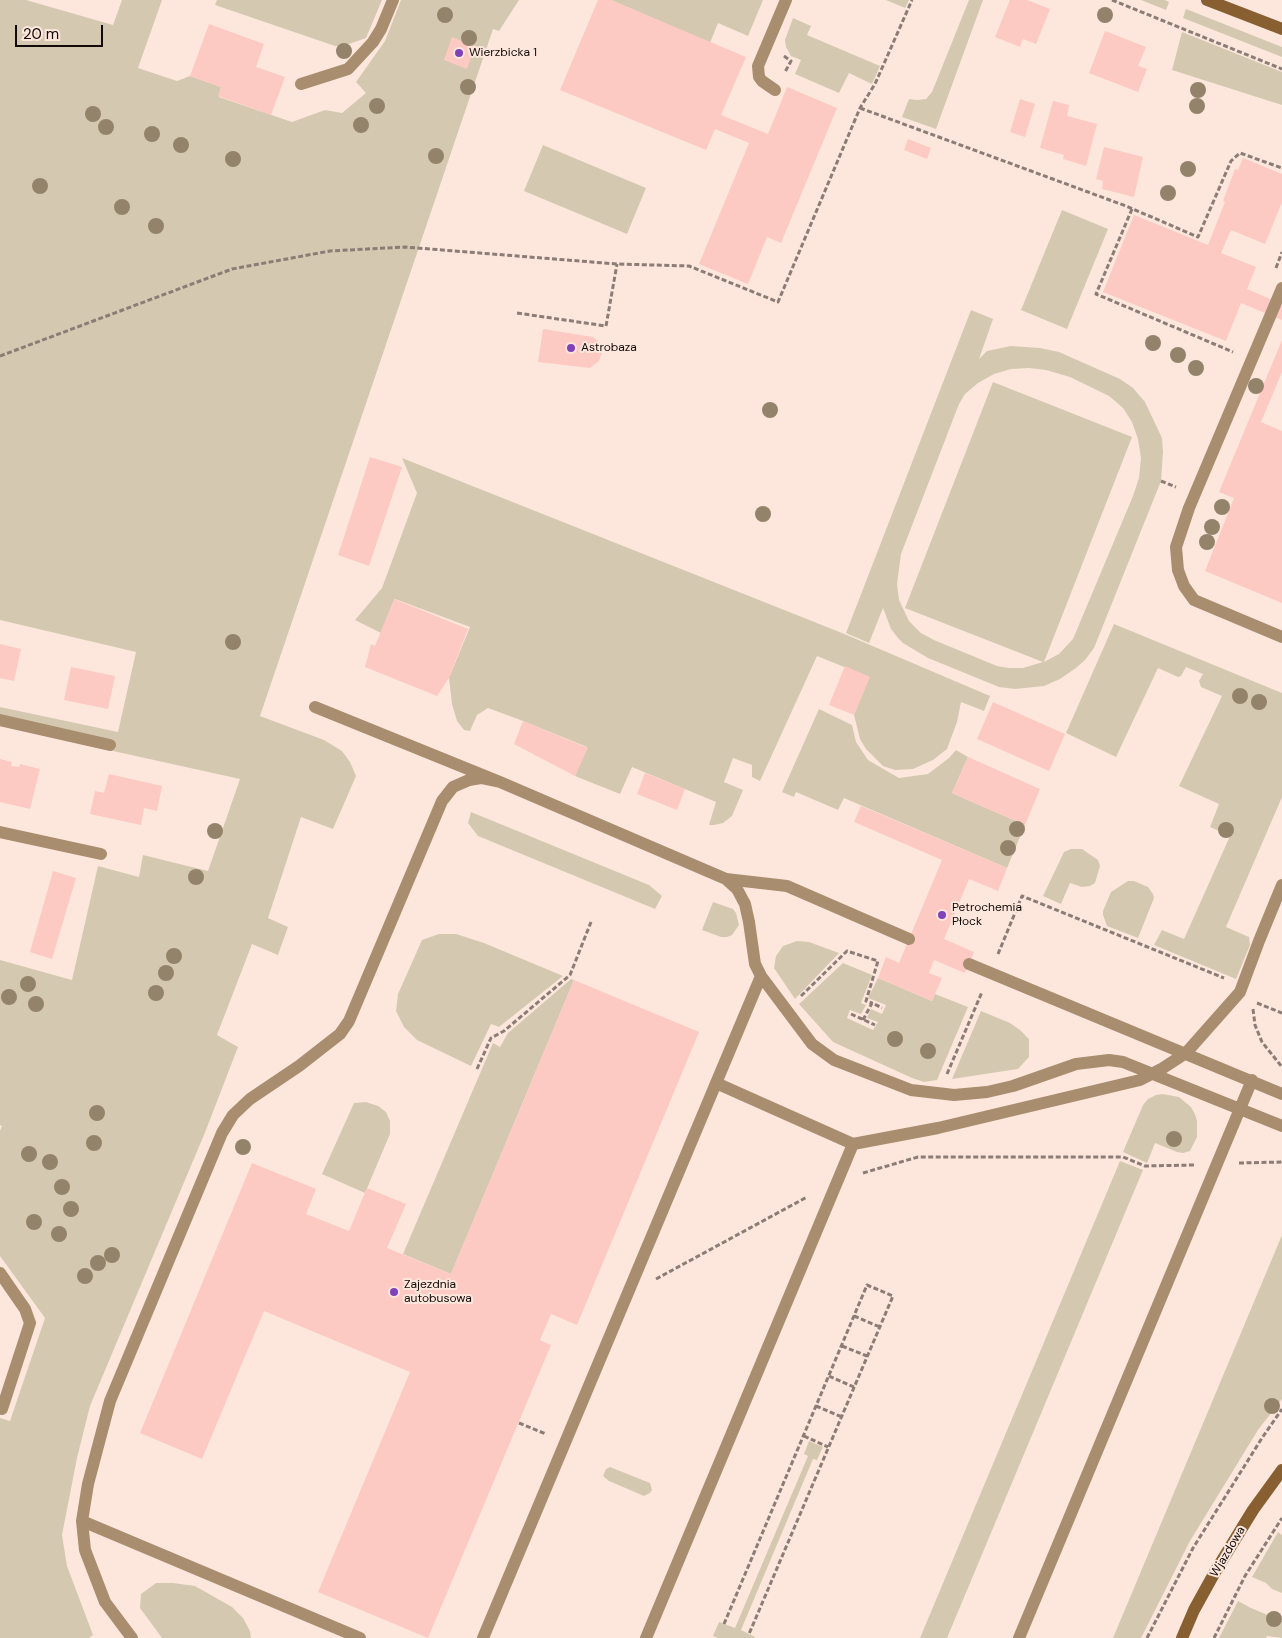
<!DOCTYPE html>
<html>
<head>
<meta charset="utf-8">
<style>
	body { margin:0 }
	#map { position:relative; width:1282px; height:1638px; overflow:hidden; background:#fde7dd; font-family:"DM Sans",sans-serif }
	canvas { display:block }
	.scale { position:absolute; left:15px; top:25px; width:88px; height:22px; box-sizing:border-box; border:2px solid #110a07; border-top:0; padding-left:6px; font-size:15px; line-height:18px; white-space:nowrap; color:#110a07; -webkit-text-stroke:4px #fde7dd; paint-order:stroke }
</style>
</head>
<body>
<div id="map">
<canvas width="1282" height="1638"></canvas>
<div class="scale">20 m</div>
</div>
<script>
const c = document.querySelector('canvas').getContext('2d');
c.lineJoin = 'round';
function fill(path, color) { c.fillStyle = color; c.fill(path, 'evenodd'); }
const shape = rows => new Path2D(rows.map(r => 'M' + r).join(''));
function trace(path, color, width, dash) { c.strokeStyle = color; c.lineWidth = width; c.lineCap = dash ? 'butt' : 'round'; c.setLineDash(dash || []); c.stroke(path); }
function label(font, color, halo, rows, align = 'center') {
  c.font = font + ' "DM Sans",sans-serif'; c.lineWidth = 4; c.setLineDash([]); c.textBaseline = 'middle'; c.strokeStyle = halo; c.fillStyle = color; for (const [text, x, y, turn = 0] of rows) {
    c.save(); c.translate(x, y); c.rotate((+turn || 0) * Math.PI / 180); c.textAlign = isNaN(turn) ? turn : align; if (halo) c.strokeText(text, 0, 0); c.fillText(text, 0, 0); c.restore();
  }
}
fill(shape([
	[0,0,26,0,113,25,122,0,162,0,138,68,177,81,190,76,221,87,219,97,292,122,325,110,342,113,366,93,356,82,385,41,401,0,519,0,499,31,493,29,260,716,324,740,342,751,350,762,356,776,333,829,301,817,268,918,288,927,278,955,252,944,217,1035,238,1047,206,1130,90,1406,77,1458,62,1535,67,1566,93,1635,89,1638,0,1638,0,1418,10,1421,45,1318,0,1256,0,1131,2,1126,0,1125,0,960,72,980,98,866,139,877,143,855,208,871,240,779,104,749,0,717,0,707,118,732,136,652,0,620],
	[217,0,382,0,366,38,346,45,335,46,215,5],
	[611,0,763,0,748,36,718,23,710,43],
	[886,0,909,0,905,8],
	[969,0,983,0,936,129,902,117,909,99,917,100,926,99,932,92],
	[1141,0,1165,0,1169,2,1166,10],
	[1186,9,1282,47,1282,57,1183,18],
	[793,18,811,26,807,35,880,66,872,84,849,73,839,93,795,74,801,60,791,56,786,47,785,40],
	[1182,32,1282,72,1282,105,1172,70],
	[543,145,646,188,627,234,524,191],
	[1062,210,1108,229,1067,329,1021,310],
	[971,310,993,319,979,359,987,351,1011,346,1040,348,1059,352,1120,379,1133,388,1145,402,1162,438,1163,452,1161,481,1094,648,1085,660,1076,668,1060,679,1044,686,1015,689,999,687,928,658,903,643,898,638,891,629,883,608,869,643,846,633],
	[1029,368,1046,370,1070,377,1109,396,1123,408,1132,422,1138,439,1141,458,1139,478,1133,496,1073,639,1059,654,1044,662,1132,437,993,382,905,608,1043,662,1023,668,1009,668,997,666,934,640,921,633,909,621,899,600,897,584,901,554,959,404,965,394,978,383,994,374,1011,369],
	[402,458,842,633,990,696,984,711,961,702,957,722,947,749,933,760,913,769,895,770,883,766,866,749,860,739,854,715,869,677,817,656,760,781,752,777,752,765,733,758,724,782,743,790,732,816,723,823,714,825,709,825,716,802,632,767,620,794,575,776,587,747,523,721,488,708,477,715,470,731,464,730,457,721,452,704,449,678,470,627,395,599,381,633,355,620,382,588,417,493],
	[1114,624,1282,693,1282,797,1226,927,1249,937,1250,945,1236,979,1154,945,1162,930,1184,939,1230,836,1210,827,1219,804,1179,786,1222,696,1201,687,1199,681,1203,674,1186,667,1181,676,1178,677,1158,668,1116,757,1066,733],
	[819,709,852,725,856,742,868,760,899,778,928,774,949,758,956,750,968,757,952,793,1025,825,1007,868,844,798,838,810,796,792,794,797,782,792],
	[471,812,649,885,662,896,655,909,478,836,468,823],
	[1071,849,1082,849,1098,860,1100,866,1095,883,1090,886,1082,887,1070,883,1061,904,1043,896,1064,852],
	[1128,881,1134,881,1148,887,1153,894,1154,898,1138,938,1107,926,1103,915,1103,911,1111,892],
	[713,902,733,909,736,913,739,925,732,935,727,937,721,937,702,930],
	[439,934,456,934,484,943,563,976,499,1027,491,1024,471,1066,417,1040,404,1027,396,1011,398,994,422,940],
	[797,941,809,942,839,953,795,999,774,968,776,956,783,946],
	[843,963,872,975,861,1003,866,1005,861,1014,850,1010,847,1018,873,1030,878,1022,867,1018,871,1009,882,1014,886,1005,868,998,878,978,932,1001,935,994,968,1007,937,1080,924,1082,912,1078,833,1042,799,1004],
	[571,979,574,980,451,1274,403,1254,493,1043,500,1047,508,1033],
	[981,1011,1010,1023,1020,1030,1029,1039,1029,1057,1018,1069,952,1079],
	[1163,1094,1179,1097,1191,1107,1195,1114,1197,1121,1197,1137,1190,1151,1183,1153,1177,1152,1155,1143,1147,1163,1123,1152,1143,1105,1148,1099,1156,1095],
	[366,1102,378,1106,386,1112,390,1121,390,1134,365,1193,322,1174,354,1103],
	[1120,1161,1143,1170,947,1638,920,1638],
	[1282,1235,1282,1399,1258,1430,1190,1541,1141,1638,1113,1638],
	[809,1441,823,1447,817,1460,813,1459,741,1630,755,1637,754,1638,718,1638,713,1636,719,1622,735,1628,808,1456,804,1454],
	[610,1467,650,1483,652,1490,650,1493,644,1496,609,1481,603,1476,606,1469],
	[1278,1532,1282,1535,1282,1593,1272,1589,1266,1583,1252,1577],
	[156,1583,173,1583,195,1586,232,1607,243,1618,250,1631,251,1638,162,1638,140,1608,141,1594],
	[1238,1601,1251,1608,1282,1621,1282,1638,1267,1636,1266,1638,1219,1638]
]), '#d4c9b0');
fill(shape([
	[598,0,611,0,746,57,721,115,768,134,787,87,837,108,781,243,767,237,748,284,699,264,749,143,715,129,706,150,560,90],
	[1010,0,1027,0,1050,9,1036,44,1023,39,1020,47,995,37],
	[209,24,264,44,256,67,285,77,271,115,218,96,221,87,190,76],
	[1105,31,1146,47,1138,66,1147,69,1138,92,1089,73],
	[452,37,475,46,467,69,444,60],
	[1020,99,1035,104,1025,137,1010,132],
	[1053,101,1069,105,1067,116,1097,124,1086,166,1063,159,1064,155,1040,148],
	[908,139,931,148,927,159,904,150],
	[1104,147,1143,157,1134,197,1102,189,1103,181,1096,179],
	[1243,158,1282,174,1282,202,1265,244,1231,230,1221,253,1256,267,1247,289,1282,304,1282,320,1241,303,1226,341,1103,292,1134,215,1208,245,1225,202,1223,201,1235,169,1238,170],
	[543,329,593,337,602,345,603,350,599,361,590,368,538,362],
	[1282,340,1282,372,1261,422,1282,431,1282,603,1205,571,1234,498,1219,492],
	[370,457,402,467,369,566,338,555],
	[394,599,468,629,449,678,437,696,365,667,371,644,375,646],
	[0,644,21,649,14,681,0,678],
	[845,666,870,677,854,715,829,705],
	[71,667,115,676,108,709,64,700],
	[993,702,1065,734,1049,771,977,739],
	[523,721,588,748,575,776,514,744],
	[968,757,1040,789,1025,825,952,793],
	[0,759,12,762,11,766,19,767,20,764,40,769,30,809,0,802],
	[645,773,685,789,677,810,637,794],
	[109,774,162,786,157,811,144,808,141,825,90,814,95,791,104,793],
	[861,806,1007,868,998,891,969,879,944,939,974,952,965,973,934,960,929,973,942,978,932,1001,878,978,886,957,899,963,942,860,854,822],
	[53,871,76,878,52,959,30,952],
	[574,980,699,1032,577,1325,551,1314,540,1340,551,1345,428,1638,318,1592,410,1372,264,1311,202,1459,140,1433,252,1163,316,1189,306,1214,349,1231,367,1188,406,1204,387,1248,451,1274]
]), '#fdc9c3');
trace(shape([
	[1112,0,1282,69],
	[784,56,791,61,785,72],
	[860,108,1126,206,1198,237,1231,161,1240,153,1282,168],
	[1132,209,1096,294,1233,352],
	[1276,268,1282,252],
	[517,313,606,326,617,264],
	[0,356,232,269,330,251,405,247,617,264,689,266,778,302,860,108,875,84,912,0],
	[1161,481,1176,487],
	[998,954,1022,896,1224,978],
	[801,996,847,951,878,961,866,1001,872,1003],
	[1257,1003,1282,1013],
	[1253,1009,1255,1025,1262,1042,1282,1067],
	[851,1014,875,1025],
	[863,1020,872,1003,882,1008],
	[477,1069,491,1038,504,1031,570,975,591,922],
	[947,1074,982,992],
	[1239,1163,1282,1162],
	[863,1173,918,1157,1123,1157,1145,1166,1195,1165],
	[656,1279,807,1197],
	[854,1316,880,1327],
	[842,1346,867,1356],
	[829,1376,854,1387],
	[816,1406,842,1417],
	[519,1423,546,1434],
	[804,1436,828,1447],
	[724,1624,867,1285,893,1296,749,1634],
	[1147,1638,1193,1548,1262,1438,1282,1409],
	[1214,1638,1245,1576,1282,1518]
]), '#8b7c75', 3, [5, 2.5]);
trace(shape([
	[301,84,348,69,373,42,381,29,393,0],
	[775,90,762,81,759,77,758,66,786,0],
	[1282,288,1189,508,1176,547,1178,570,1184,586,1194,600,1282,637],
	[315,707,500,782,726,879,787,886,909,939],
	[0,720,110,745],
	[0,832,101,854],
	[726,879,737,889,745,904,749,922,755,964,761,976,812,1044,834,1060,911,1090,954,1095,987,1092,1013,1086,1076,1064,1109,1060,1123,1062,1282,1126],
	[969,964,1282,1094],
	[716,1083,853,1144,938,1128,1140,1080,1163,1068,1186,1053,1240,992,1259,941,1282,885],
	[82,1521,360,1638],
	[132,1638,105,1602,85,1550,82,1521,88,1484,110,1401,222,1133,233,1115,250,1099,299,1066,340,1034,349,1021,442,801,453,787,469,780,481,778,500,782],
	[483,1638,761,976],
	[646,1638,853,1144],
	[1019,1638,1252,1080]
]), '#a98d6f', 12);
trace(shape([
	[0,1273,25,1309,30,1323,2,1409]
]), '#a98d6f', 12);
trace(shape([
	[1207,0,1282,29],
	[1182,1638,1194,1610,1215,1572,1253,1510,1282,1470]
]), '#875f31', 12);
c.fillStyle = '#94836b';
for (const [x, y] of [
	[445,15],
	[1105,15],
	[469,38],
	[344,51],
	[468,87],
	[1198,90],
	[377,106],
	[1197,106],
	[93,114],
	[361,125],
	[106,127],
	[152,134],
	[181,145],
	[436,156],
	[233,159],
	[1188,169],
	[40,186],
	[1168,193],
	[122,207],
	[156,226],
	[1153,343],
	[1178,355],
	[1196,368],
	[1256,386],
	[770,410],
	[1222,507],
	[763,514],
	[1212,527],
	[1207,542],
	[233,642],
	[1240,696],
	[1259,702],
	[1017,829],
	[1226,830],
	[215,831],
	[1008,848],
	[196,877],
	[174,956],
	[166,973],
	[28,984],
	[156,993],
	[9,997],
	[36,1004],
	[895,1039],
	[928,1051],
	[97,1113],
	[1174,1139],
	[94,1143],
	[243,1147],
	[29,1154],
	[50,1162],
	[62,1187],
	[71,1209],
	[34,1222],
	[59,1234],
	[112,1255],
	[98,1263],
	[85,1276],
	[1272,1406],
	[1274,1619]
]) { c.beginPath(); c.arc(x, y, 8, 0, 2 * Math.PI); c.fill(); }
for (const [x, y, r, color] of [
	[459,53,5,"#7f42b8"],
	[571,348,5,"#7f42b8"],
	[942,915,5,"#7f42b8"],
	[394,1292,5,"#7f42b8"]
]) { const dot = new Path2D(); dot.arc(x, y, r, 0, 2 * Math.PI); c.fillStyle = color; c.fill(dot); trace(dot, '#fde7dd', 2); }
label('12px', '#110a07', '#fde7dd', [
	["Wierzbicka 1",469,53],
	["Astrobaza",581,348],
	["Petrochemia",952,908],
	["Płock",952,922],
	["Zajezdnia",404,1285],
	["autobusowa",404,1299]
], 'left');
label('12px', '#110a07', '#fde7dd', [
	["Wjazdowa",1228,1552,-59]
]);
</script>
</body>
</html>
